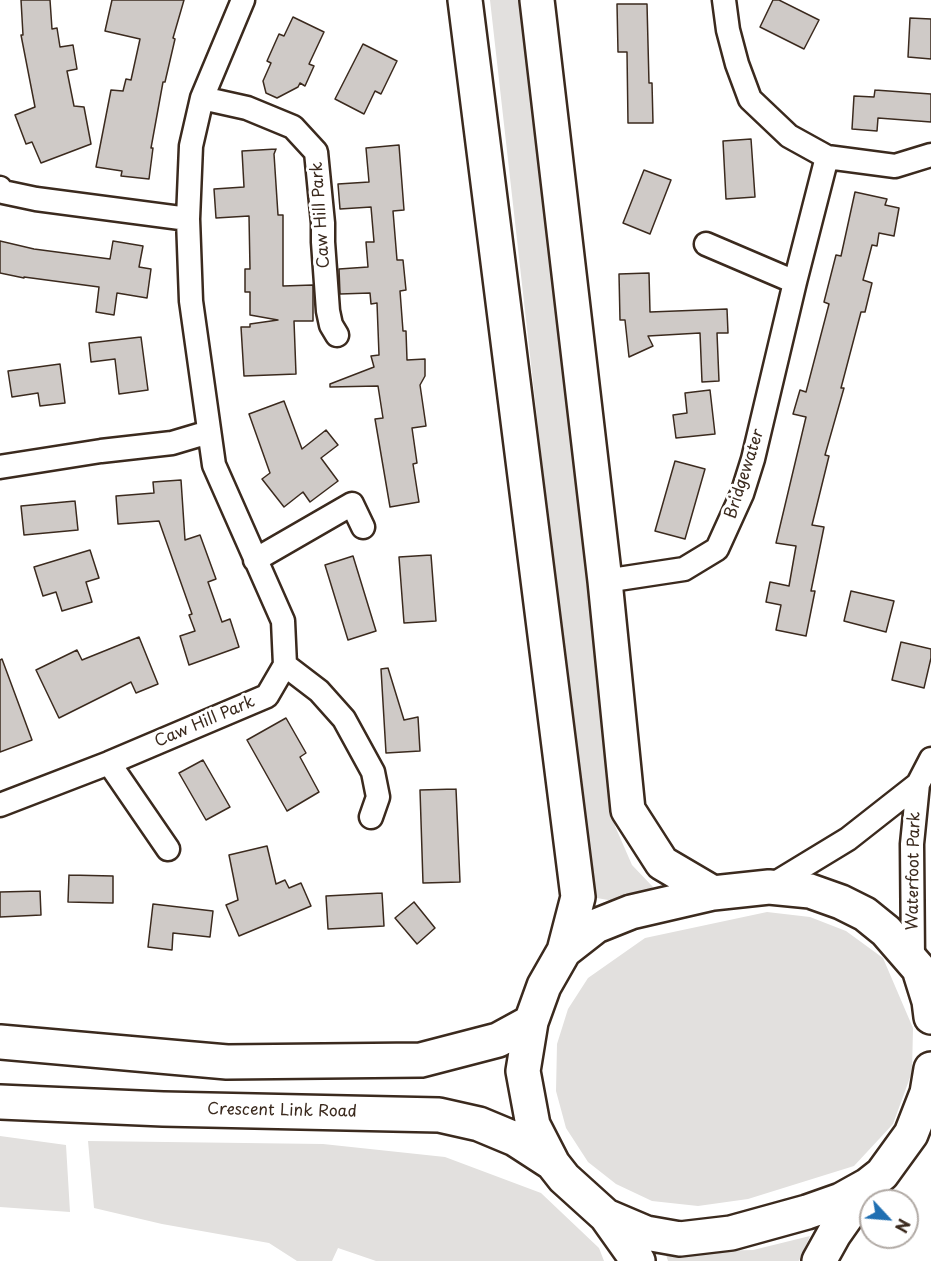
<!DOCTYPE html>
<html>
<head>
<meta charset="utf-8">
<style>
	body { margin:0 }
	#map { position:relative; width:931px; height:1261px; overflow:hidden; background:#fff; font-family:"Playpen Sans",sans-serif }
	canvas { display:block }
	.north { position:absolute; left:859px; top:1189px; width:60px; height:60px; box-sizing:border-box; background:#fff; border:2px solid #b1aaa5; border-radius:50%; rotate:116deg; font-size:16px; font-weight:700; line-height:24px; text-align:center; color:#3b2a1e }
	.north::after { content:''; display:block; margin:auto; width:21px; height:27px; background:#1f6fb2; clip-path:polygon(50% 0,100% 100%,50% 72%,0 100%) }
</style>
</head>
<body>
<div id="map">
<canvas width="931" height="1261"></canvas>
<div class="north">N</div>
</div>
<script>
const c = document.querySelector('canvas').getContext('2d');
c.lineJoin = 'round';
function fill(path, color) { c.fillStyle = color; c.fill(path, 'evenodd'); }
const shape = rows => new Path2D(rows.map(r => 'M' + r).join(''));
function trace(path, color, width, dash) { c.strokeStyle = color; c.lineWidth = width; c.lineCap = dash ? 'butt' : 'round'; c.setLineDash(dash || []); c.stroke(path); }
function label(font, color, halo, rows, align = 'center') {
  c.font = font + ' "Playpen Sans",sans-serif'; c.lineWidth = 6; c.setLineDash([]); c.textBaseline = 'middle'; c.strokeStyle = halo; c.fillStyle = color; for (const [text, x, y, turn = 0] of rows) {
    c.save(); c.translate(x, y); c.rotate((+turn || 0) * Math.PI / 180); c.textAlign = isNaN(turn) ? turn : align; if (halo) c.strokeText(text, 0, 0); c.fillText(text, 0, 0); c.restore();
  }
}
fill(shape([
	[490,0,523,0,615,826,632,865,653,887,649,891,614,901,591,897],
	[767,912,810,917,846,931,883,958,913,1028,912,1072,893,1124,854,1166,748,1199,698,1206,652,1201,616,1184,588,1162,566,1128,556,1091,557,1044,568,1009,588,978,645,938],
	[0,1136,66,1145,70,1212,0,1207],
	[88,1141,323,1144,445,1157,541,1193,599,1248,604,1261,376,1261,338,1248,332,1261,297,1261,269,1243,162,1224,94,1208],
	[810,1236,799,1261,668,1261,665,1252,753,1250]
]), '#e2e0de');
const building = shape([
	[21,0,50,0,52,29,57,28,60,47,73,45,77,69,67,71,74,106,84,107,91,144,41,163,32,142,26,144,15,115,35,107,21,35,23,35,21,0],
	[112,0,184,0,173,38,175,39,165,82,163,82,151,148,153,148,149,179,121,176,122,171,96,167,111,90,123,91,126,79,131,80,140,39,105,31,112,0],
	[773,0,779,0,819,20,804,49,760,27,773,0],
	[617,4,647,4,649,83,652,83,653,123,628,123,627,52,618,52,617,4],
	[293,17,324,32,309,64,314,66,305,86,300,83,298,87,277,98,266,93,263,81,271,63,267,61,279,34,284,36,293,17],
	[910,18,931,19,931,59,908,57,910,18],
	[363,44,397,61,381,94,375,91,364,114,335,99,363,44],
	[875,90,931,94,931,122,878,118,877,131,852,129,854,96,874,97,875,90],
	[751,139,755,197,726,199,723,141,751,139],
	[399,145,404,210,393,211,397,260,403,260,406,290,400,291,403,331,406,331,407,360,425,359,425,376,420,385,426,426,412,428,417,463,413,464,419,502,390,507,375,419,383,418,378,386,330,387,330,384,374,367,371,356,379,355,377,303,371,304,370,293,340,294,339,269,368,267,366,242,374,242,371,207,340,209,338,184,369,182,366,148,399,145],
	[276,149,274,154,278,215,283,215,283,286,313,285,313,321,294,321,296,374,244,376,241,327,250,327,250,324,278,320,250,315,250,292,245,292,245,269,250,269,249,216,216,218,214,189,244,187,242,151,276,149],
	[644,170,671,180,650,234,623,223,644,170],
	[855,192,887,199,885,205,899,208,894,236,879,233,877,246,872,245,863,280,872,283,865,312,861,312,841,388,844,388,825,455,829,456,812,525,824,527,811,591,815,591,806,636,776,630,781,605,766,602,770,582,789,586,796,546,776,543,806,417,793,414,800,390,806,392,829,304,824,302,836,255,841,256,855,192],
	[0,241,34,249,110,259,113,241,143,246,139,267,151,269,147,298,117,293,114,315,96,312,99,287,24,277,24,278,0,273,0,241],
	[649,273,650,312,727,309,728,333,717,333,719,381,702,382,700,333,648,336,653,346,629,357,625,320,620,320,619,274,649,273],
	[141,337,148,390,119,394,115,359,91,362,89,343,141,337],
	[60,364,65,403,40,406,38,393,12,397,8,371,60,364],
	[710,390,715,434,676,438,673,415,687,413,685,393,710,390],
	[284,401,302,449,326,430,338,445,321,458,338,481,310,502,303,492,284,507,262,479,270,473,249,414,284,401],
	[675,461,705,469,685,539,655,531,675,461],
	[181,480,185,540,200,535,216,579,208,582,222,622,230,619,239,647,189,665,180,636,195,631,189,615,192,614,159,521,118,524,116,496,154,493,153,482,181,480],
	[75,501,78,530,24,535,21,506,75,501],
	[90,550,99,578,86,582,92,602,62,611,56,592,43,596,34,567,90,550],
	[431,555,436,621,404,623,399,557,431,555],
	[353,556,376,631,348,640,325,565,353,556],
	[851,591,894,601,886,632,844,621,851,591],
	[139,637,158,684,136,693,131,682,59,718,36,670,77,650,82,660,139,637],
	[901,642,931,649,931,658,924,688,892,680,901,642],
	[2,659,32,740,0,752,0,660,2,659],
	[388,668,404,720,418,717,420,751,386,753,381,669,388,668],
	[286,718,306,753,300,757,319,792,287,811,247,740,286,718],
	[203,760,230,807,206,820,179,773,203,760],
	[456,789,460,882,423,883,420,790,456,789],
	[267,846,276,884,285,880,289,888,301,883,311,906,239,936,226,905,238,900,229,855,267,846],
	[69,875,113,876,113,903,68,902,69,875],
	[40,891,41,915,0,917,0,892,40,891],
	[382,893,384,926,328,929,326,896,382,893],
	[414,902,435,928,417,944,395,918,414,902],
	[153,904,213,911,210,937,173,933,172,950,148,947,153,904]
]);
fill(building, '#cfcac7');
trace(building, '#3b2a1e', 1.5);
const minor = shape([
	[724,0,728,30,737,64,750,99,789,136,827,157,895,166,931,155],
	[202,98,247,108,293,127,316,152,323,223,323,242,328,311,331,325,337,335],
	[0,188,3,192,36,199,188,219],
	[706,244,795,282],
	[0,467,101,451,172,443,209,432],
	[255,560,352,504,363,527],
	[605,581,684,569,717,549,742,494,753,459,795,282,827,157],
	[285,665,319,691,344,719,373,772,378,797,371,817],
	[109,763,168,849],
	[0,805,109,763,267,696,285,665,283,621,214,465,191,301,188,219,191,146,202,98,243,0],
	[769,887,848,839,918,784],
	[913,959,912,844,918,784,931,759]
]);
const trunk = shape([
	[465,0,578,897,564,951],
	[537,0,605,581,628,810,662,863,713,893],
	[931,1017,929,1001,919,969,886,931,865,914,841,902,810,891,769,887,713,893,631,912,596,926,564,951,544,986,531,1022,523,1071,533,1125,553,1164,564,1178,606,1216,646,1233,680,1239,731,1233,807,1212,841,1200,868,1185,882,1174,911,1134,927,1093,931,1069],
	[0,1042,227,1062,421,1060,498,1040,531,1022],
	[0,1102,163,1109,439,1115,479,1124,515,1139,552,1163],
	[606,1216,638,1261],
	[819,1261,834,1234,867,1187]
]);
trace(minor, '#3b2a1e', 27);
trace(trunk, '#3b2a1e', 38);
trace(minor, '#fff', 22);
trace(trunk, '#fff', 33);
label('16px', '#3b2a1e', '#fff', [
	["Caw Hill Park",321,215,-94],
	["Bridgewater",745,474,-72],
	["Caw Hill Park",205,722,-23],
	["Waterfoot Park",914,871,-89],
	["Crescent Link Road",282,1111,1]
]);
</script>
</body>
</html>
